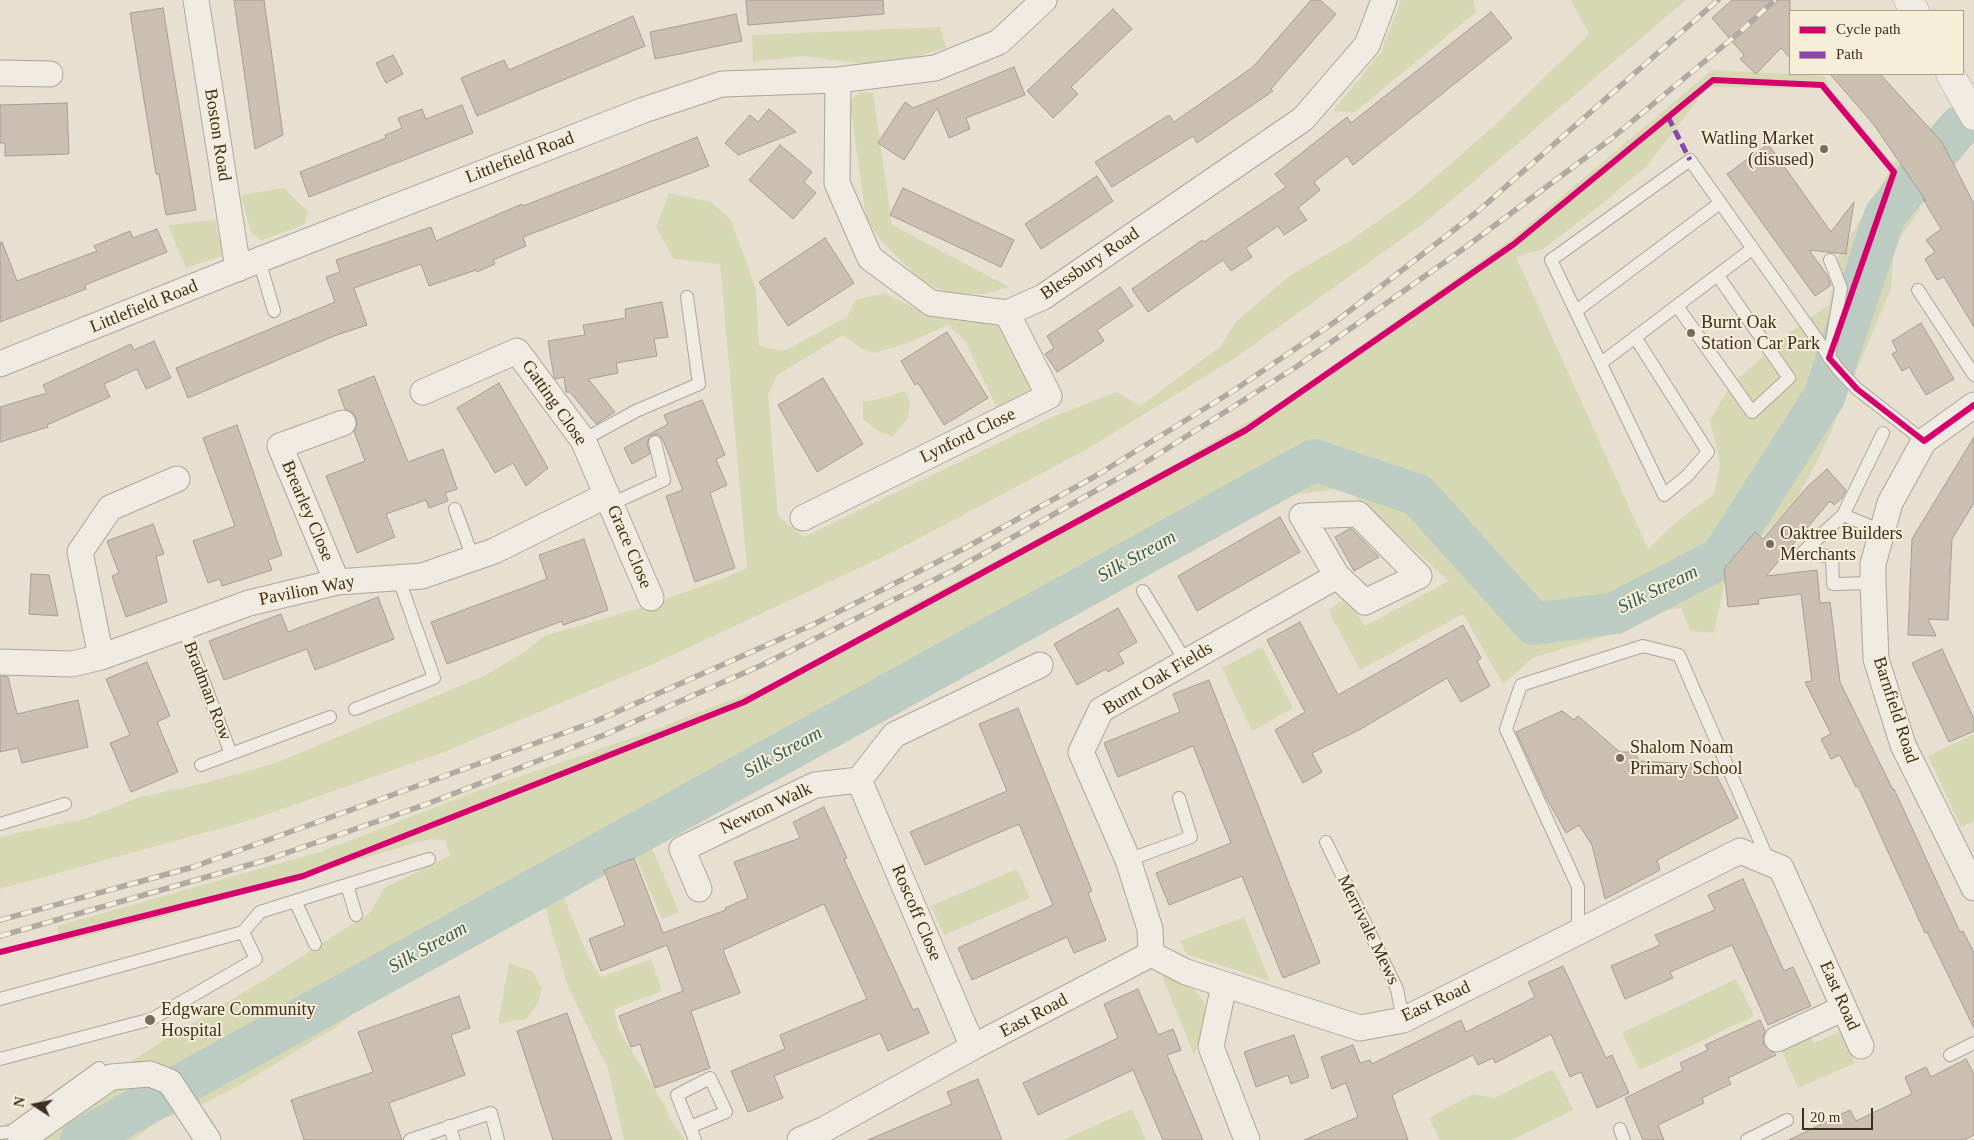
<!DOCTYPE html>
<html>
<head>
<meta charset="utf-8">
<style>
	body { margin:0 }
	#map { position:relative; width:1974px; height:1140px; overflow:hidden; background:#e7e0d1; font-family:Georgia,serif }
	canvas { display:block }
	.legend { position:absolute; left:1789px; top:10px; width:175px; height:65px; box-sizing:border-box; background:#f7eed8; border:1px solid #ada18e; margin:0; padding:6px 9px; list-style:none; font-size:15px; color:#3d2e20 }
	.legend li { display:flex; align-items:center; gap:10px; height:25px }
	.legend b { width:25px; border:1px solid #ada18e }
	.north { position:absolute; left:10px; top:1080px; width:50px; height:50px; -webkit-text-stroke:4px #f7eed8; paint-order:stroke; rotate:281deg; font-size:14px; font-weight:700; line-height:20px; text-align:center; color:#3d2e20 }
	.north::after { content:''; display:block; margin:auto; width:18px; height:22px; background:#3d2e20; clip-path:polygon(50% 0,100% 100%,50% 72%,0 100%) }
	.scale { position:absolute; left:1802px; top:1108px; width:71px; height:22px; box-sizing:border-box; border:2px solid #3d2e20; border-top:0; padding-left:6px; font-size:15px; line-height:18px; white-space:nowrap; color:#3d2e20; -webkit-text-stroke:4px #f7eed8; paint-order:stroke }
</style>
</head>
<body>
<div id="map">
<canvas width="1974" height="1140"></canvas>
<ul class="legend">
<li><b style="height:6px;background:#d6006c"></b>Cycle path</li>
<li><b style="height:6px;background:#8e44ad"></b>Path</li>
</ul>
<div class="north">N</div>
<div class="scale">20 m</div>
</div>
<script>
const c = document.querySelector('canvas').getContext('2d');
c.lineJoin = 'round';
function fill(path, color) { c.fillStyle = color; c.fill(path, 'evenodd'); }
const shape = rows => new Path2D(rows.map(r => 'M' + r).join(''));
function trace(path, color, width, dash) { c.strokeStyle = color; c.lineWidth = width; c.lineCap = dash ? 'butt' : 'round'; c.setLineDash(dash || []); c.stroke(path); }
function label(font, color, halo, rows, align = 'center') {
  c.font = font + ' Georgia,serif'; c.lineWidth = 4; c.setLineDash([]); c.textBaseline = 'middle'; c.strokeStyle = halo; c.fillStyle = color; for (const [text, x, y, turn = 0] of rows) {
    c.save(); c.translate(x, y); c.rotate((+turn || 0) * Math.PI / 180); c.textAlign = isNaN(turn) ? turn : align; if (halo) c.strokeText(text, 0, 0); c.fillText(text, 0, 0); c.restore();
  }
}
fill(shape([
	[1401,0,1473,0,1476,12,1355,112,1333,111,1381,52],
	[1571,0,1686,0,1427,221,1235,358,1084,451,891,553,651,665,444,752,251,820,0,889,0,837,87,818,140,797,210,782,278,762,484,676,526,651,544,636,650,605,724,578,747,568,720,264,674,259,656,227,669,193,711,202,731,220,756,289,759,346,784,351,847,317,855,300,885,293,928,315,998,320,1036,393,998,410,965,341,948,325,907,343,875,353,860,348,843,335,777,375,768,394,778,516,804,537,1050,418,1116,392,1140,405,1128,415,1220,347,1236,322,1288,277,1348,242,1411,198,1493,127,1589,34],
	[940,27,946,48,900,61,866,64,802,56,753,62,752,35],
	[1712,70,1824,76,1829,85,1787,88,1708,87,1646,167,1593,211,1543,249,1516,257,1648,549,1676,522,1714,494,1720,464,1710,420,1731,385,1790,332,1829,305,1838,257,1896,160,1920,210,1894,246,1891,289,1822,452,1794,504,1764,534,1726,576,1714,633,1690,631,1681,608,1668,610,1590,641,1534,657,1503,684,1463,614,1360,670,1328,610,1346,598,1365,626,1449,581,1345,488,1290,495,558,885,589,958,601,977,651,959,662,991,614,1009,618,1028,664,1104,670,1119,685,1140,624,1140,608,1069,568,987,545,907,539,895,500,916,470,939,370,1000,338,1026,240,1085,184,1113,160,1119,133,1140,0,1140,0,1130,6,1123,28,1129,161,1042,279,971,371,912,384,888,450,856,445,840,429,839,164,917,58,943,58,926,323,851,475,792,649,732,758,689,747,700,911,606,1134,487,1272,408,1509,241],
	[859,92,873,93,892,225,1009,287,984,294,954,294,924,284,881,241,866,218,850,102],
	[284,188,308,212,304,225,262,240,251,233,241,195],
	[215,220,223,256,186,268,168,225],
	[905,391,910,402,908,418,893,436,879,432,863,419,863,402,884,398],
	[1262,647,1293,708,1252,731,1222,668],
	[1974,734,1974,821,1961,827,1928,756],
	[649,841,679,912,662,919,632,848],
	[1017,869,1030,898,944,935,931,906],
	[1244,917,1270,981,1186,954,1180,941],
	[509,963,533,972,542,989,538,1003,526,1019,498,1024],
	[1162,976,1189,983,1204,1001,1206,1019,1194,1055],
	[1736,979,1754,1016,1640,1070,1622,1033],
	[1841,1031,1855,1063,1798,1088,1780,1047,1809,1034,1814,1043],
	[1553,1069,1573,1110,1512,1140,1440,1140,1429,1118,1473,1094,1494,1098],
	[1132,1109,1146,1140,1063,1140]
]), '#d6d7b3');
trace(shape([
	[81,1140,1314,460,1418,495,1534,624,1615,613,1721,558,1824,397,1885,215,1959,127]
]), '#bcccc2', 42);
const building = shape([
	[234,0,264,0,283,135,255,149,234,0],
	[746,0,883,0,884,14,748,25,746,0],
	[1311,0,1320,0,1336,14,1271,89,1273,91,1197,143,1193,136,1112,187,1095,162,1169,115,1174,122,1253,67,1311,0],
	[1732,0,1790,0,1790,58,1781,48,1756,74,1740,59,1744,55,1712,18,1732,0],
	[163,8,196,210,166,215,159,174,156,174,130,13,163,8],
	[1113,9,1132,29,1071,87,1078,94,1053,118,1027,91,1113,9],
	[1491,12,1512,38,1353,165,1347,156,1314,182,1320,190,1298,208,1307,220,1284,235,1278,226,1246,248,1252,257,1231,271,1223,260,1148,312,1132,289,1202,240,1204,242,1286,187,1275,174,1347,117,1351,123,1491,12],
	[736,14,742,41,655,59,650,32,736,14],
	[633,16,645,46,477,116,461,78,504,60,509,70,633,16],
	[393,55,403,74,386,83,376,63,393,55],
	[1014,67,1025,95,966,118,970,129,949,138,937,108,904,160,878,143,905,102,913,108,1014,67],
	[1830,74,1880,74,1942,142,1974,204,1974,327,1944,277,1937,280,1925,259,1935,252,1926,240,1941,229,1923,199,1926,201,1874,125,1830,74],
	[67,103,69,154,5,156,5,143,0,143,0,105,67,103],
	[462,105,473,133,309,197,300,172,386,138,385,135,402,128,398,118,422,109,426,119,462,105],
	[769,109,796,132,738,155,725,143,750,115,758,122,769,109],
	[697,137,709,166,523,237,526,246,493,260,495,264,477,272,476,270,429,286,421,264,354,288,367,325,334,336,188,398,176,368,335,302,326,277,340,272,336,260,431,227,436,241,522,204,523,206,613,171,697,137],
	[1768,144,1831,232,1854,202,1846,252,1847,254,1809,250,1827,275,1831,285,1815,296,1727,174,1768,144],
	[780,145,812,172,804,182,816,193,793,219,749,180,780,145],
	[1097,176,1113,201,1041,249,1025,224,1097,176],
	[903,188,1014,240,1001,267,890,215,903,188],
	[157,229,167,252,85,285,86,289,0,322,0,242,2,242,17,281,97,251,94,246,130,231,133,238,157,229],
	[825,238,854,283,788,326,759,282,825,238],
	[1120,287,1133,306,1097,330,1104,341,1057,372,1045,354,1054,348,1047,336,1120,287],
	[662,302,668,337,654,339,657,356,616,363,618,373,588,379,615,412,596,424,570,392,566,392,564,377,555,379,554,377,548,341,585,335,583,325,626,318,625,309,662,302],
	[1921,323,1954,379,1926,395,1909,367,1902,371,1892,354,1897,351,1892,341,1921,323],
	[947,332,988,398,944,425,918,383,915,385,901,361,947,332],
	[154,341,171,378,146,389,137,369,104,384,110,397,47,425,48,427,0,442,0,407,47,393,43,385,131,344,134,350,154,341],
	[374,376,408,462,443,449,457,489,445,493,448,501,429,508,426,500,386,514,395,537,357,553,326,476,365,461,354,432,357,425,356,418,352,412,345,409,338,390,374,376],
	[823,378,863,444,817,472,778,405,823,378],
	[499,383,548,468,526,486,513,463,495,473,457,408,499,383],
	[702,400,725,455,716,459,727,485,710,493,735,568,695,582,666,496,683,490,663,440,658,434,650,436,647,443,650,454,632,464,624,448,668,424,664,415,702,400],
	[237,425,282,555,268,560,272,570,222,586,220,579,208,583,193,541,235,526,203,438,237,425],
	[1974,437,1974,503,1952,539,1948,620,1928,619,1936,636,1908,635,1912,539,1974,437],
	[1827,469,1846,490,1842,498,1834,505,1830,501,1766,576,1817,570,1820,603,1830,602,1840,682,1893,790,1894,789,1960,932,1963,931,1974,953,1974,1028,1927,932,1925,933,1858,786,1856,787,1840,755,1831,759,1821,739,1831,734,1805,682,1812,681,1801,594,1758,599,1759,604,1728,607,1724,569,1755,532,1763,539,1808,486,1827,469],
	[1280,517,1300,552,1197,611,1178,576,1280,517],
	[153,524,164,554,156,556,167,602,126,617,112,576,119,573,107,541,153,524],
	[1349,529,1352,529,1379,557,1354,571,1335,537,1349,529],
	[584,539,608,610,563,625,562,621,447,664,431,622,547,579,539,555,584,539],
	[31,574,49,575,58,616,29,614,31,574],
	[378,597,394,639,315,670,307,649,224,680,209,641,281,614,288,632,378,597],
	[1118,608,1137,642,1118,653,1124,663,1108,672,1106,669,1077,685,1054,644,1118,608],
	[1300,622,1338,695,1463,625,1481,658,1477,661,1490,686,1461,702,1447,678,1359,730,1312,753,1322,772,1303,783,1275,730,1305,712,1267,640,1300,622],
	[1942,649,1974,719,1974,731,1949,742,1912,663,1942,649],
	[147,662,170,716,157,722,178,772,131,792,110,743,130,735,106,679,147,662],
	[0,676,8,677,17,714,78,700,88,747,22,763,18,748,0,752,0,676],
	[1209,680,1320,963,1283,978,1242,876,1169,905,1156,873,1231,843,1193,746,1118,777,1104,743,1180,712,1173,694,1209,680],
	[1018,708,1092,891,1088,893,1106,940,1074,953,1067,937,972,980,958,948,1053,905,1019,824,925,865,910,832,1007,791,979,724,1018,708],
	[1562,711,1574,720,1578,716,1620,752,1635,752,1639,761,1711,765,1738,818,1657,860,1660,870,1605,899,1592,845,1579,825,1566,833,1547,799,1516,732,1562,711],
	[824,807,847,858,844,859,913,1010,918,1008,929,1033,888,1051,880,1033,774,1076,783,1098,748,1112,731,1071,785,1049,780,1035,867,999,824,904,723,950,740,993,691,1011,710,1068,655,1088,640,1044,631,1047,619,1016,683,991,667,945,601,971,589,939,625,925,604,870,634,858,663,933,726,910,725,908,748,898,734,862,800,838,793,822,824,807],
	[1743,879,1784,971,1793,967,1811,1006,1768,1025,1732,945,1670,972,1673,978,1625,999,1611,966,1660,945,1655,935,1715,910,1708,895,1743,879],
	[1563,966,1606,1058,1612,1055,1629,1093,1597,1108,1581,1072,1570,1077,1551,1034,1495,1063,1493,1058,1478,1065,1473,1055,1392,1095,1408,1140,1304,1140,1358,1117,1346,1083,1332,1089,1321,1057,1353,1045,1360,1063,1370,1060,1372,1064,1461,1020,1466,1032,1535,997,1528,982,1563,966],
	[1138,989,1158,1035,1173,1029,1181,1050,1167,1055,1203,1140,1163,1140,1133,1070,1038,1115,1023,1083,1118,1038,1104,1004,1138,989],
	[459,996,470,1028,451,1035,465,1075,389,1103,402,1140,304,1140,291,1100,373,1072,358,1032,459,996],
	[567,1013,612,1140,553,1140,517,1031,567,1013],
	[1760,1020,1765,1031,1763,1038,1764,1045,1776,1055,1728,1078,1731,1084,1702,1098,1704,1103,1658,1125,1664,1140,1643,1140,1625,1098,1683,1070,1680,1063,1708,1050,1705,1045,1760,1020],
	[1294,1035,1309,1077,1291,1084,1288,1075,1256,1087,1244,1052,1294,1035],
	[1966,1059,1974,1074,1974,1135,1964,1140,1789,1140,1850,1110,1856,1121,1912,1094,1905,1077,1926,1067,1931,1077,1966,1059],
	[978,1079,1002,1140,868,1140,952,1104,947,1092,978,1079]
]);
fill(building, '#cbbfb2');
trace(building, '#a89c90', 1);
const service = shape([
	[259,260,274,311],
	[1918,290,1974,375],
	[1677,306,1752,412,1789,378,1718,276],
	[1576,311,1720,203],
	[1635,337,1708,452,1687,476,1664,495,1551,260,1690,160,1838,369,1857,389,1924,441],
	[1829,358,1841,288,1830,260],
	[1601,363,1752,249],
	[583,440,636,411,699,384,687,297],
	[611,504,664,480,655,442],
	[455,509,473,558],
	[1843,515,1883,433],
	[1873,583,1833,584,1832,557,1803,552,1843,515,1882,531],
	[1143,591,1186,662],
	[183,627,231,754],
	[355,709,434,678,398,577],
	[201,765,330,717],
	[0,824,65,804],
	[1326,842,1397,989,1403,1020],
	[1128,860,1191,837,1179,798],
	[347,885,356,915],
	[295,901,315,944],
	[1578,932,1578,887,1506,729,1521,685,1643,646,1679,655,1769,862],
	[0,999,243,932,260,912,429,859],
	[1950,1055,1974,1043],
	[0,1059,152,1019,256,959,243,932],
	[449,1126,454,1140],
	[690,1127,726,1112,710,1078,677,1095,695,1140],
	[1620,1129,1624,1140],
	[0,1133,10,1132,99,1068],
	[410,1140,491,1113,498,1140],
	[1747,1140,1787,1120]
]);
const minor = shape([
	[196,0,238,269],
	[0,73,50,74],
	[838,80,837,183,870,258,931,303,1007,313,1043,297,1303,119,1367,45,1384,0],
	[0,364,259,260,644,110,722,84,838,80,935,68,999,42,1044,0],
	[423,392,517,351,583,440,651,598],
	[1974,405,1924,441,1890,503,1873,564,1873,583,1876,659,1903,745,1974,888],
	[803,518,1049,396,1007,313],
	[337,582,280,446,343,423],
	[101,657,80,552,110,508,177,479],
	[0,662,72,664,101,657,249,603,337,582,422,576,494,551,607,495],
	[859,780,973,1047],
	[699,889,682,849,815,785,859,780,894,735,1040,665],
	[1151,954,1150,929,1128,860,1081,752,1101,710,1337,576,1302,516,1358,514,1419,576,1365,602,1337,576],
	[1224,985,1211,1047,1247,1140],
	[1777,1039,1844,1008],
	[21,1140,111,1077,150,1074,170,1082,208,1140],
	[800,1140,823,1130,973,1047,1151,954,1186,972,1360,1028,1403,1020,1740,851,1781,868,1861,1046]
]);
const tertiary = shape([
	[1908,0,1915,11],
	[1950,74,1974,116]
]);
trace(service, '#ada599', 14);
trace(minor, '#ada599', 27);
trace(tertiary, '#ada599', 29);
trace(service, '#efebe3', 12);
trace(minor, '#efebe3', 25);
trace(tertiary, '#efebe3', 28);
const rail = shape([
	[0,920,193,867,594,722,814,624,967,547,1094,477,1233,391,1339,319,1477,212,1718,0],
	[0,936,266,860,427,804,604,735,762,665,956,569,1138,467,1296,367,1459,252,1612,138,1740,32,1775,0]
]);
trace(rail, '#afaaa2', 5.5);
trace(rail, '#f7eed8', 4, [11]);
trace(shape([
	[1668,117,1690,160]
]), '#8e44ad', 5, [10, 5]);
trace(shape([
	[0,952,303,876,744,702,1246,430,1514,244,1713,80,1822,85,1894,172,1829,358,1857,389,1924,441,1974,405]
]), '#d6006c', 6);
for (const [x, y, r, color] of [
	[1824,149,5,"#786c5e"],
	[1691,333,5,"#786c5e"],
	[1770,544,5,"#786c5e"],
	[1620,758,5,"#786c5e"],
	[150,1020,6,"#786c5e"]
]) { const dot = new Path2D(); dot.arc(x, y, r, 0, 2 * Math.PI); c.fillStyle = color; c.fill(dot); trace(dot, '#f7eed8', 2); }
label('18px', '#3d2e20', '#f7eed8', [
	["Boston Road",217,135,81],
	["Littlefield Road",520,158,-21],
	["Blessbury Road",1090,264,-34],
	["Littlefield Road",144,307,-22],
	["Gatting Close",554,403,55],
	["Lynford Close",968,436,-26],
	["Brearley Close",307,511,67],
	["Grace Close",629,547,67],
	["Pavilion Way",307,591,-11],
	["Burnt Oak Fields",1158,679,-31],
	["Bradman Row",207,691,69],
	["Barnfield Road",1895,710,72],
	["Newton Walk",766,809,-25],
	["Roscoff Close",916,913,67],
	["Merrivale Mews",1368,930,64],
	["East Road",1839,996,66],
	["East Road",1436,1002,-25],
	["East Road",1034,1016,-28]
]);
label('18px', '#3d2e20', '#f7eed8', [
	["Watling Market",1814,139,"right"],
	["(disused)",1814,160,"right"],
	["Burnt Oak",1701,323],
	["Station Car Park",1701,344],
	["Oaktree Builders",1780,534],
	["Merchants",1780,555],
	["Shalom Noam",1630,748],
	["Primary School",1630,769],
	["Edgware Community",161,1010],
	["Hospital",161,1031]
], 'left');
label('italic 19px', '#2f5d5a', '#f7eed8', [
	["Silk Stream",1137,557,-29],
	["Silk Stream",1658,590,-26],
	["Silk Stream",783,753,-29],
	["Silk Stream",428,948,-29]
]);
</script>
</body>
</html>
